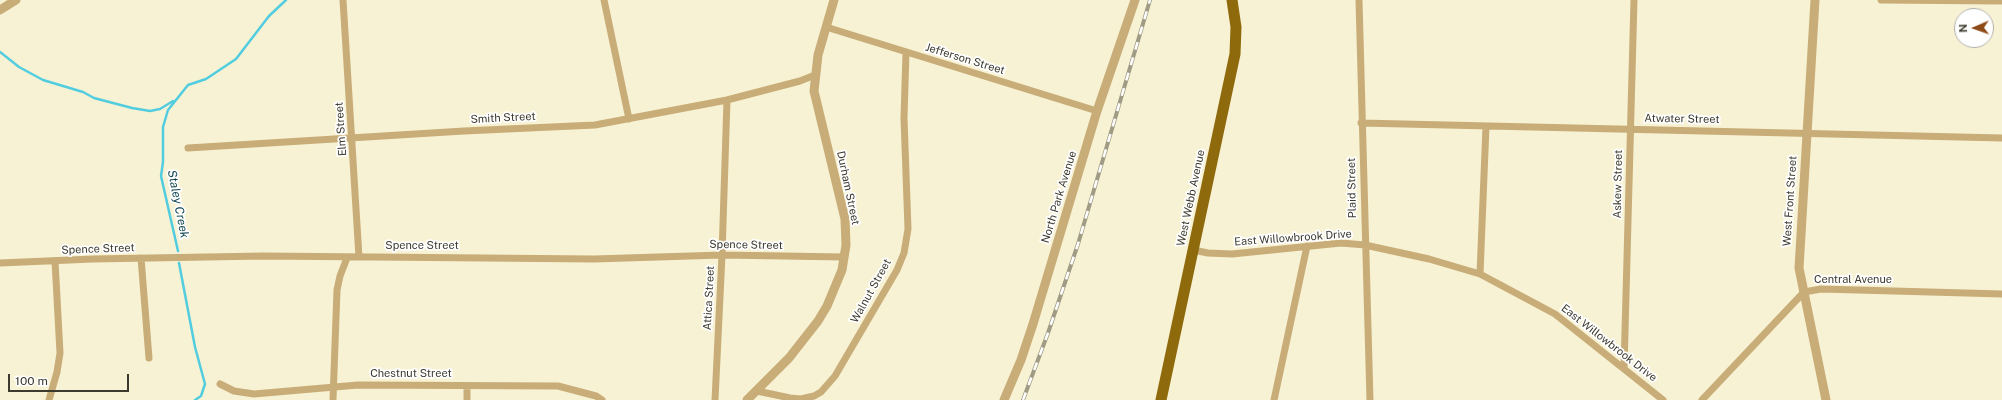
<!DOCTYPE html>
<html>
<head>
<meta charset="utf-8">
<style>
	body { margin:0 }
	#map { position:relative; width:2002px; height:400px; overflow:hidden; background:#f8f2d4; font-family:"Public Sans",sans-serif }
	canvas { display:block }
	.north { position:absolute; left:1954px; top:8px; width:40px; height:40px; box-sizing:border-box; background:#fff; border:1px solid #b1b0ab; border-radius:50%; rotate:268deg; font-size:11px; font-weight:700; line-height:16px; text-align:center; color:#3c3a2e }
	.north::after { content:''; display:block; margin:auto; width:14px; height:18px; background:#8d4b19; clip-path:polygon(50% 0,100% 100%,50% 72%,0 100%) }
	.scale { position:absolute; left:8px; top:374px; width:121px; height:18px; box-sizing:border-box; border:2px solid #3c3a2e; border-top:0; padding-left:5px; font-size:12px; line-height:14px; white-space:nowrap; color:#3c3a2e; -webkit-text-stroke:3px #fff; paint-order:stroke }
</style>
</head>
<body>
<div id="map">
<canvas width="2002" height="400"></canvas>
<div class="north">N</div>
<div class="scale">100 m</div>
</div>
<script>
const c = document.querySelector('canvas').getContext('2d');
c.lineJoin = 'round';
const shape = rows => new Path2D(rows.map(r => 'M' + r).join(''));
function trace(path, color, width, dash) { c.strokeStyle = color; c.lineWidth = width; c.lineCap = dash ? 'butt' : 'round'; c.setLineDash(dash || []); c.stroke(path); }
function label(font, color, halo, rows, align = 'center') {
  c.font = font + ' "Public Sans",sans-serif'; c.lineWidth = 3.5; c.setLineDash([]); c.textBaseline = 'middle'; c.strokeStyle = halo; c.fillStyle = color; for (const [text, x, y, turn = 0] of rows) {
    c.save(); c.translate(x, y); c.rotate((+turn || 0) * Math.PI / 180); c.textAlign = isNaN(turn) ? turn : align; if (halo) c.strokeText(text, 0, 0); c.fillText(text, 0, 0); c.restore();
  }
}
trace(shape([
	[0,52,19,67,43,80,83,92,94,98,132,108,150,111,160,109,173,101],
	[178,251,161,176,163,162,163,127,168,110,188,85,206,79,236,59,269,16,286,0],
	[179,263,195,347,205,384,201,396,195,400]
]), '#52cddf', 2.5);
trace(shape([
	[343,0,359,257],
	[604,0,629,119],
	[1359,0,1370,400],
	[1881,0,2002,1],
	[826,27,1097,111],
	[1361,123,2002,138],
	[188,148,464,131,595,125,727,100,800,81,815,75],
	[1193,250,1208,253,1232,254,1341,243,1365,245,1429,259,1480,274,1555,314,1663,400],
	[141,258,149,358],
	[0,263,93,259,263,256,594,259,722,255,844,257],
	[1480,274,1486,126],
	[1624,368,1634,0],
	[220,384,234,391,254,394,358,385,558,386,596,396,602,400],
	[757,391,790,398,801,399,814,396,821,392,835,376,897,270,904,253,908,229,904,118,906,52],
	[49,400,57,372,60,353,55,261],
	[333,400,337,290,340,276,347,258],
	[467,400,467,386],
	[715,400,722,255,727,100],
	[1274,400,1307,246],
	[1702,400,1804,292,1821,289,2002,294]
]), '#c8ad78', 7);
trace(shape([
	[1815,0,1799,268,1826,400],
	[0,10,16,0],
	[747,400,789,358,818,321,827,306,842,270,846,245,845,219,814,91,818,55,834,0],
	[1004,400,1021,360,1033,324,1097,111,1135,0]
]), '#c8ad78', 9);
trace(shape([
	[1161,400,1235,54,1236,27,1232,0]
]), '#8f6a0c', 11);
const rail = shape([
	[1023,400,1048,333,1078,244,1150,0]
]);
trace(rail, '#9f9b85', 4);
trace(rail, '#fff', 2.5, [8]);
label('11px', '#3c3a2e', '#fff', [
	["Jefferson Street",965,59,17],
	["Smith Street",503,118,-3],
	["Atwater Street",1682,119,1],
	["Elm Street",341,129,-94],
	["Askew Street",1618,184,-89],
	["Durham Street",848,188,78],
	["Plaid Street",1352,188,-91],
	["North Park Avenue",1059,197,-73],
	["West Webb Avenue",1191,198,-78],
	["West Front Street",1790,201,-86],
	["East Willowbrook Drive",1293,238,-4],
	["Spence Street",746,245,1],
	["Spence Street",422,246],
	["Spence Street",98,249,-2],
	["Central Avenue",1853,280],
	["Walnut Street",871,291,-61],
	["Attica Street",709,298,-87],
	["East Willowbrook Drive",1609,343,38],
	["Chestnut Street",411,374]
]);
label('italic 12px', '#10474f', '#fff', [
	["Staley Creek",178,204,79]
]);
</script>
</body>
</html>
